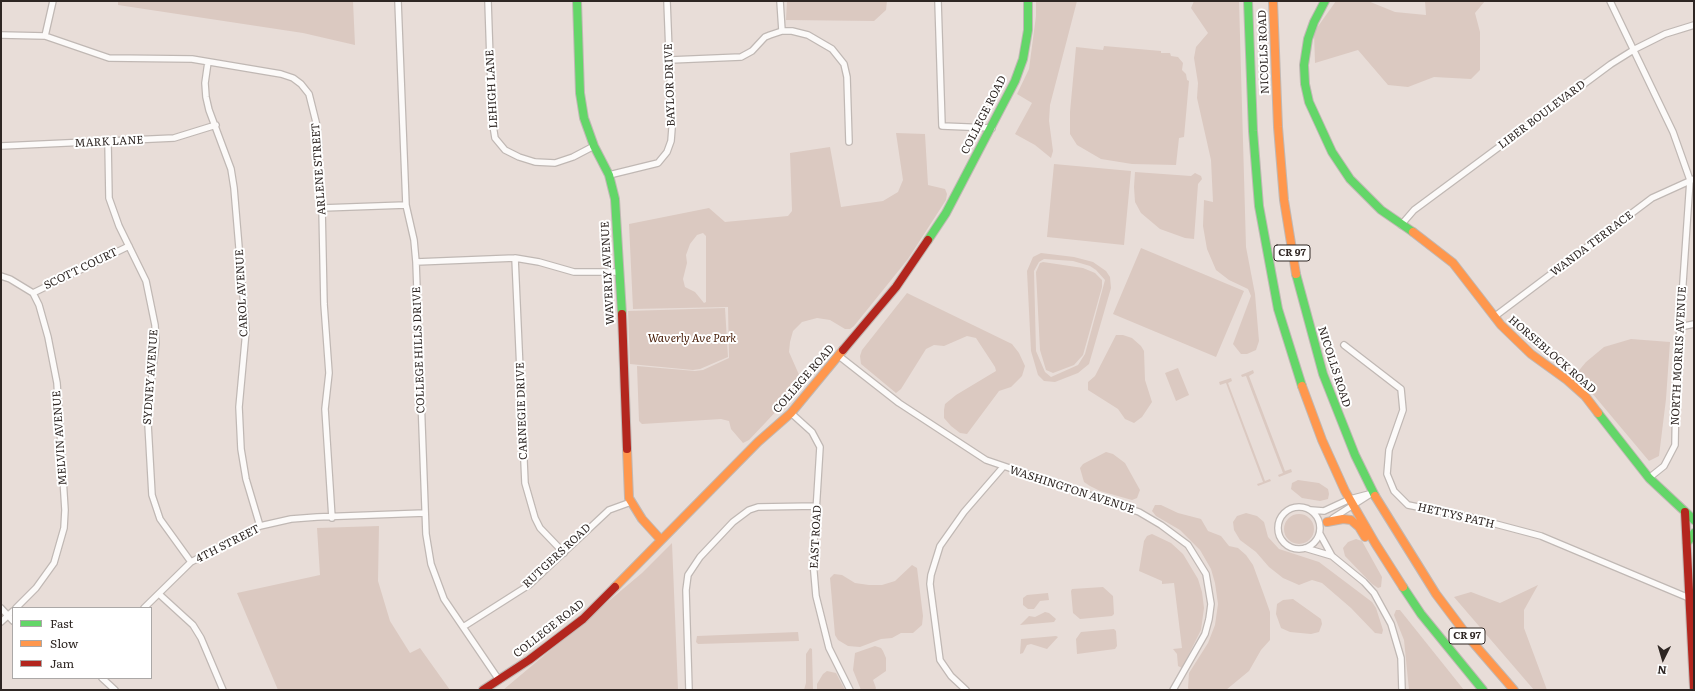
<!DOCTYPE html>
<html>
<head>
<meta charset="utf-8">
<style>
	body { margin:0 }
	#map { position:relative; width:1695px; height:691px; overflow:hidden; background:#e8ddd8; font-family:Literata,serif }
	canvas { display:block }
	.frame { position:absolute; inset:0; border:2px solid #2e2623; pointer-events:none }
	.legend { position:absolute; left:12px; top:607px; width:140px; height:72px; box-sizing:border-box; background:#fff; border:1px solid #aba8a7; margin:0; padding:5px 7px; list-style:none; font-size:12px; color:#2e2623 }
	.legend li { display:flex; align-items:center; gap:8px; height:20px }
	.legend b { width:20px; border:1px solid #aba8a7 }
	.north { position:absolute; left:1643px; top:639px; width:40px; height:40px; -webkit-text-stroke:3px #fff; paint-order:stroke; rotate:185deg; font-size:11px; font-weight:700; line-height:16px; text-align:center; color:#2e2623 }
	.north::after { content:''; display:block; margin:auto; width:14px; height:18px; background:#2e2623; clip-path:polygon(50% 0,100% 100%,50% 72%,0 100%) }
</style>
</head>
<body>
<div id="map">
<canvas width="1695" height="691"></canvas>
<div class="frame"></div>
<ul class="legend">
<li><b style="height:5px;background:#63d668"></b>Fast</li>
<li><b style="height:5px;background:#ff974d"></b>Slow</li>
<li><b style="height:5px;background:#b3261e"></b>Jam</li>
</ul>
<div class="north">N</div>
</div>
<script>
const c = document.querySelector('canvas').getContext('2d');
c.lineJoin = 'round';
function fill(path, color) { c.fillStyle = color; c.fill(path, 'evenodd'); }
const shape = rows => new Path2D(rows.map(r => 'M' + r).join(''));
function trace(path, color, width, dash) { c.strokeStyle = color; c.lineWidth = width; c.lineCap = dash ? 'butt' : 'round'; c.setLineDash(dash || []); c.stroke(path); }
function label(font, color, halo, rows, align = 'center') {
  c.font = font + ' Literata,serif'; c.lineWidth = 4; c.setLineDash([]); c.textBaseline = 'middle'; c.strokeStyle = halo; c.fillStyle = color; for (const [text, x, y, turn = 0] of rows) {
    c.save(); c.translate(x, y); c.rotate((+turn || 0) * Math.PI / 180); c.textAlign = isNaN(turn) ? turn : align; if (halo) c.strokeText(text, 0, 0); c.fillText(text, 0, 0); c.restore();
  }
}
fill(shape([
	[118,1,353,1,355,45,303,33,118,5],
	[787,1,887,1,886,10,874,21,786,20],
	[1036,1,1077,1,1050,105,1049,121,1053,151,1051,158,1035,145,1015,134,1032,103,1017,94,1029,69,1036,16],
	[1194,1,1239,1,1246,247,1255,294,1259,341,1256,350,1247,354,1241,354,1233,344,1251,296,1248,289,1229,280,1216,270,1207,249,1203,226,1204,200,1213,202,1211,160,1197,98,1198,83,1194,58,1196,47,1208,33,1191,8],
	[1336,1,1368,1,1395,12,1426,15,1425,1,1485,1,1475,13,1480,32,1480,70,1471,79,1434,77,1408,87,1388,85,1358,50,1315,63,1314,32],
	[1104,46,1161,51,1161,53,1170,53,1171,56,1178,57,1183,63,1182,70,1186,74,1187,80,1189,81,1184,137,1179,138,1176,165,1132,164,1101,159,1077,145,1070,134,1070,112,1076,47,1103,50],
	[896,133,925,134,928,185,945,189,947,194,946,200,908,259,854,326,850,329,845,329,830,320,817,318,802,322,793,331,790,342,789,352,800,377,800,386,749,440,743,443,731,429,729,421,721,419,642,424,639,421,637,366,695,371,703,370,729,358,728,307,633,309,629,224,709,208,725,222,788,216,792,211,790,153,830,147,841,207,883,201,898,192,903,180],
	[703,233,706,236,706,302,704,303,695,292,685,287,683,279,687,263,686,255,690,244,697,235],
	[1054,164,1131,171,1124,245,1047,237],
	[1135,172,1191,176,1195,173,1201,176,1202,179,1198,184,1194,239,1185,238,1160,229,1141,213,1135,202,1134,187],
	[1141,248,1244,291,1216,357,1113,314],
	[1041,253,1074,257,1093,262,1106,271,1110,277,1111,288,1089,364,1078,373,1055,382,1044,381,1038,375,1031,351,1027,271,1033,257],
	[1044,259,1073,261,1090,266,1096,270,1105,280,1085,354,1078,365,1051,377,1045,372,1036,351,1034,271,1039,262],
	[1043,262,1083,268,1095,273,1102,280,1102,287,1083,355,1074,365,1053,373,1046,370,1040,350,1036,272,1040,263],
	[907,293,1012,344,1019,353,1025,366,1022,376,1011,387,999,391,967,434,960,433,951,426,944,418,944,410,945,404,956,395,996,371,995,367,976,338,967,336,944,346,934,345,926,349,901,389,896,393,861,364,860,356,862,350],
	[725,308,728,357,700,369,693,370,630,364,628,311],
	[1116,335,1123,335,1132,338,1141,346,1144,351,1145,380,1152,402,1142,417,1134,423,1125,419,1118,409,1088,390,1088,382,1095,376],
	[1631,339,1670,342,1666,399,1659,456,1649,461,1576,374,1586,362,1604,347],
	[1178,368,1189,395,1176,401,1165,373],
	[1253,370,1254,373,1249,376,1285,471,1291,469,1292,472,1279,477,1278,475,1283,473,1246,376,1242,377,1241,375],
	[1231,378,1232,381,1228,383,1265,481,1270,479,1271,481,1258,486,1257,484,1263,482,1226,383,1220,385,1219,382],
	[1106,452,1113,454,1125,463,1140,490,1137,498,1132,500,1100,491,1090,486,1084,482,1080,468,1083,464],
	[1298,480,1319,483,1328,489,1329,494,1328,499,1320,501,1302,498,1291,489,1292,483],
	[1155,505,1161,505,1178,513,1201,519,1208,531,1221,536,1229,546,1238,548,1246,555,1253,565,1264,595,1270,612,1270,640,1261,650,1249,671,1226,690,1189,690,1188,688,1189,673,1208,643,1215,625,1218,604,1215,583,1211,569,1200,550,1180,530,1156,516,1152,511],
	[1246,513,1257,516,1264,522,1268,537,1279,549,1319,562,1372,602,1376,608,1383,630,1382,634,1375,633,1351,608,1322,583,1312,580,1299,585,1283,578,1269,567,1256,552,1240,540,1234,530,1233,522,1237,516],
	'1284 529a15 15 0 1 1 30 0a15 15 0 1 1-30 0Z',
	[379,526,378,581,390,621,410,653,420,648,450,690,278,690,237,593,320,575,317,528],
	[1152,534,1171,543,1183,554,1198,579,1202,592,1204,608,1201,630,1182,668,1178,666,1177,654,1173,649,1182,648,1174,583,1162,584,1162,581,1139,571,1144,541,1147,536],
	[1356,539,1362,541,1382,577,1381,587,1378,588,1372,584,1345,556,1343,548,1348,542],
	[672,543,678,690,503,690,642,573],
	[912,565,917,568,923,616,922,625,913,633,901,633,892,638,881,639,860,647,848,646,838,640,835,635,830,578,834,574,842,575,855,583,869,585,882,585,895,581],
	[1538,585,1524,610,1524,628,1547,690,1534,690,1454,597,1471,592,1500,603],
	[1103,587,1113,596,1114,614,1112,616,1080,619,1073,613,1071,591,1072,589],
	[1048,593,1049,600,1040,601,1034,609,1028,609,1023,605,1023,598,1027,595],
	[1293,599,1321,619,1322,624,1319,632,1311,634,1290,632,1281,628,1276,614,1277,604,1283,600],
	[1396,610,1400,610,1464,690,1409,690,1404,640,1394,615],
	[1045,612,1049,613,1056,619,1054,622,1020,625,1029,616,1035,617],
	[1114,629,1116,631,1117,646,1115,649,1077,654,1076,639,1081,632],
	[798,632,799,641,698,644,696,642,697,636],
	[1056,636,1058,637,1047,649,1031,644,1027,645,1023,653,1020,654,1021,639],
	[875,646,881,648,883,651,886,658,886,671,873,680,876,688,875,690,861,690,853,670,855,653],
	[810,648,812,649,813,690,804,690,806,683,806,654],
	[827,671,836,673,845,690,817,690,817,684,823,674]
]), '#dbc9c1');
const street = shape([
	[398,1,406,205,414,240,416,262,426,534,431,564,444,599,499,680],
	[488,1,492,119,495,138,505,150,519,157,535,162,555,163,573,157,594,146],
	[780,1,782,31],
	[938,1,942,126,992,128],
	[1610,1,1673,132,1690,180,1676,385,1675,445,1664,466,1649,478],
	[1,35,45,36,109,58,192,59,281,74,293,78,301,84,309,94,317,126,319,150,318,177,322,208,324,304,329,373,325,409,332,518],
	[45,36,53,1],
	[670,60,741,57,752,51,765,37,770,35,782,31,792,31,808,35,832,49,844,64,847,77,849,142],
	[208,62,205,83,206,97,209,110,231,169,234,188,246,331,239,407,241,449,246,479,260,526],
	[108,142,109,198,119,226,146,281,155,325,156,344,148,406,148,424,152,495,160,519,191,562],
	[1,146,174,138,216,125],
	[609,175,658,163,667,152,671,141,672,128,667,1],
	[322,208,406,205],
	[1401,225,1414,210,1611,64,1635,49,1665,34,1694,25],
	[515,258,525,483,535,518,540,528,564,553],
	[416,262,515,258,539,262,574,272,620,272],
	[1,276,10,279,33,293,39,305,48,337,57,383,65,510,64,528,54,563,36,588,16,608],
	[33,293,129,246],
	[1494,317,1652,198,1694,179],
	[1680,327,1694,324],
	[1344,345,1401,389,1403,410,1389,450,1387,474,1394,491,1408,505,1473,518,1541,536,1689,598],
	[839,356,899,403,986,460,1139,512,1161,525,1188,545,1206,574,1211,604,1209,619,1205,634,1173,690],
	[791,413,812,432,820,447,813,561,816,596,829,648,850,690],
	'1278 528a21 21 0 1 1 42 0a21 21 0 1 1-42 0Z',
	[1311,510,1324,511,1350,499,1373,493],
	[1333,518,1369,495],
	[1320,534,1332,556,1364,582,1374,593,1391,624,1401,658,1402,690],
	[1305,548,1332,556],
	[159,594,193,625,201,638,223,690],
	[1,608,13,621],
	[144,608,191,562,260,526,291,519,317,517,425,513],
	[1,622,13,611],
	[463,627,529,585,609,510,631,502],
	[102,678,115,690],
	[689,690,686,590,688,575,700,557,733,522,749,510,758,507,817,506],
	[966,690,951,676,940,660,930,584,931,575,940,546,964,512,1003,467]
]);
const fast = shape([
	[577,1,580,93,584,118,594,146,609,175,615,199,622,314],
	[1248,1,1253,131,1259,206,1278,309,1302,386],
	[1325,1,1314,22,1308,39,1304,65,1305,84,1309,102,1332,152,1350,179,1381,210,1413,232],
	[928,240,946,213,1015,81,1023,59,1028,30,1028,1],
	[1296,274,1323,374,1355,455,1375,496],
	[1598,413,1649,478,1694,520],
	[1687,543,1694,533],
	[1403,587,1421,614,1483,690]
]);
const slow = shape([
	[1273,1,1278,127,1284,200,1296,274],
	[1413,232,1453,263,1501,325,1531,354,1567,380,1585,396,1598,413],
	[1302,386,1322,440,1345,491,1375,543,1403,587],
	[627,449,629,498,642,519,661,540],
	[1375,496,1436,594,1469,638,1514,690],
	[1327,522,1343,519,1351,520,1359,527,1365,537],
	[615,587,758,442,791,413,843,350]
]);
const jam = shape([
	[622,314,627,449],
	[843,350,896,287,928,240],
	[1685,512,1694,688],
	[483,690,529,660,583,619,615,587]
]);
trace(street, '#c0b8b4', 8);
trace(fast, '#c0b8b4', 10);
trace(slow, '#c0b8b4', 10);
trace(jam, '#c0b8b4', 10);
trace(street, '#fcfaf9', 5.5);
trace(fast, '#63d668', 8);
trace(slow, '#ff974d', 8);
trace(jam, '#b3261e', 8);
for (const [x, y, w] of [
	[1292,253,36],
	[1467,636,36]
]) { const box = new Path2D(); box.roundRect(x - w / 2, y - 8, w, 16, 3); c.fillStyle = '#fff'; c.fill(box); trace(box, '#2e2623', 1); }
label('bold 10px', '#2e2623', null, [
	["CR 97",1292,253],
	["CR 97",1467,636]
]);
label('11px', '#2e2623', '#fff', [
	["NICOLLS ROAD",1264,52,-92],
	["BAYLOR DRIVE",670,85,-92],
	["LEHIGH LANE",492,89,-93],
	["COLLEGE ROAD",984,115,-63],
	["LIBER BOULEVARD",1542,115,-37],
	["MARK LANE",109,142,-3],
	["ARLENE STREET",319,169,-94],
	["WANDA TERRACE",1592,244,-37],
	["SCOTT COURT",81,269,-26],
	["WAVERLY AVENUE",608,273,-93],
	["CAROL AVENUE",242,293,-93],
	["COLLEGE HILLS DRIVE",419,350,-92],
	["HORSEBLOCK ROAD",1552,355,41],
	["NORTH MORRIS AVENUE",1679,356,-87],
	["NICOLLS ROAD",1334,367,72],
	["SYDNEY AVENUE",151,377,-86],
	["COLLEGE ROAD",804,379,-49],
	["CARNEGIE DRIVE",522,411,-92],
	["MELVIN AVENUE",60,438,-94],
	["WASHINGTON AVENUE",1072,490,18],
	["HETTYS PATH",1456,516,13],
	["EAST ROAD",816,537,-87],
	["4TH STREET",228,544,-27],
	["RUTGERS ROAD",557,556,-43],
	["COLLEGE ROAD",549,629,-38]
]);
label('italic 11px', '#4b200b', '#fff', [
	["Waverly Ave Park",692,339]
]);
</script>
</body>
</html>
